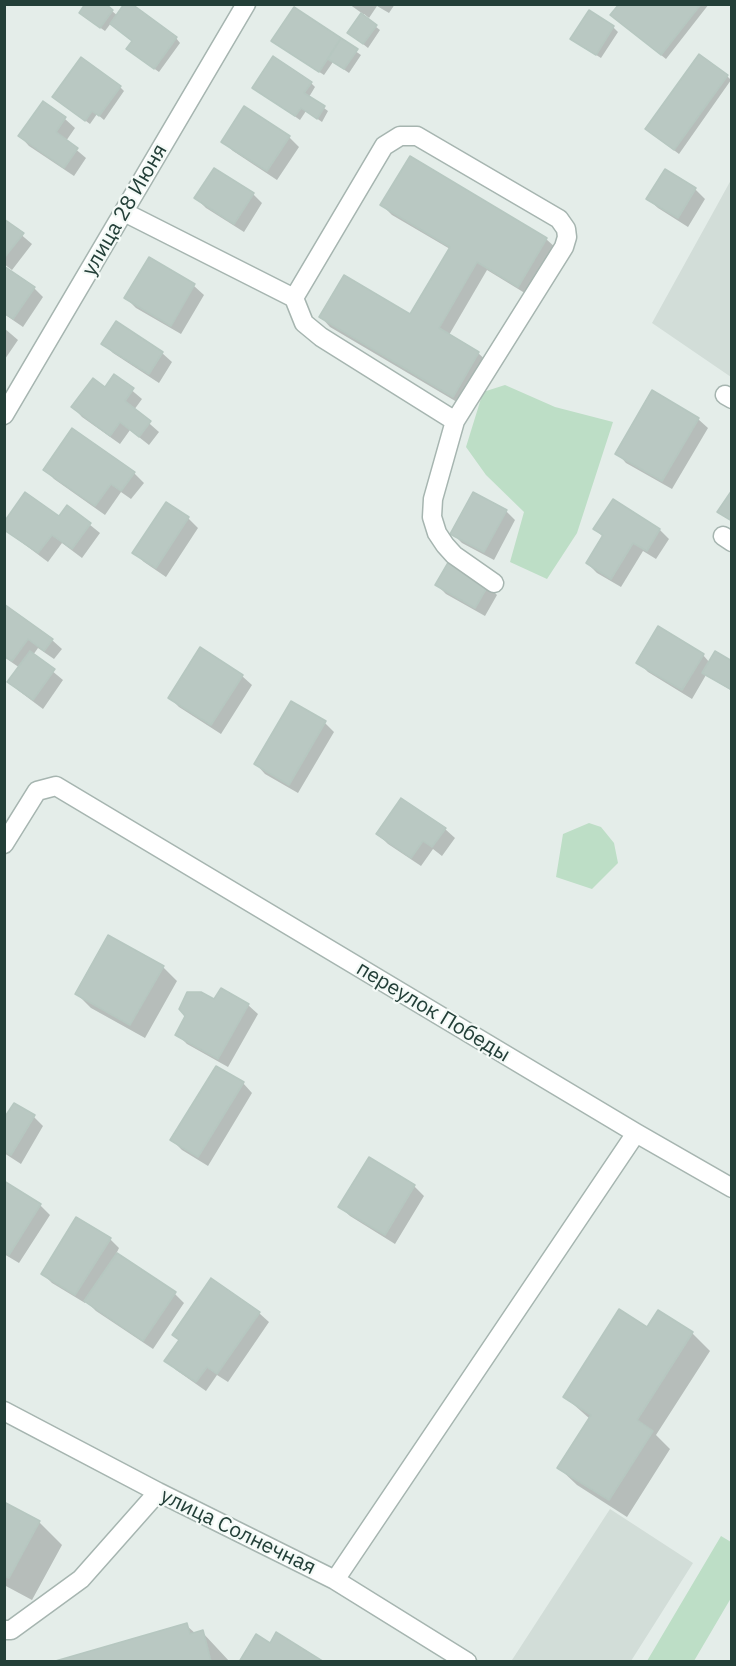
<!DOCTYPE html>
<html>
<head>
<meta charset="utf-8">
<style>
	body { margin:0 }
	#map { position:relative; width:736px; height:1666px; overflow:hidden; background:#e4ede9; font-family:"IBM Plex Sans",sans-serif }
	canvas { display:block }
	.frame { position:absolute; inset:0; border:6px solid #233f38; pointer-events:none }
</style>
</head>
<body>
<div id="map">
<canvas width="736" height="1666"></canvas>
<div class="frame"></div>
</div>
<script>
const c = document.querySelector('canvas').getContext('2d');
c.lineJoin = 'round';
function fill(path, color) { c.fillStyle = color; c.fill(path, 'evenodd'); }
const shape = rows => new Path2D(rows.map(r => 'M' + r).join(''));
function trace(path, color, width, dash) { c.strokeStyle = color; c.lineWidth = width; c.lineCap = dash ? 'butt' : 'round'; c.setLineDash(dash || []); c.stroke(path); }
function label(font, color, halo, rows, align = 'center') {
  c.font = font + ' "IBM Plex Sans",sans-serif'; c.lineWidth = 4.5; c.setLineDash([]); c.textBaseline = 'middle'; c.strokeStyle = halo; c.fillStyle = color; for (const [text, x, y, turn = 0] of rows) {
    c.save(); c.translate(x, y); c.rotate((+turn || 0) * Math.PI / 180); c.textAlign = isNaN(turn) ? turn : align; if (halo) c.strokeText(text, 0, 0); c.fillText(text, 0, 0); c.restore();
  }
}
fill(shape([
	[731,180,731,377,652,323],
	[610,1509,693,1563,631,1661,512,1660]
]), '#d2ddd8');
fill(shape([
	[505,385,555,407,613,422,577,533,547,579,510,562,524,512,486,475,466,447,483,392],
	[589,823,601,827,614,843,618,863,592,889,556,877,563,834],
	[721,1536,731,1542,731,1598,694,1661,647,1661]
]), '#bddec6');
fill(shape([
	[349,4,395,4,389,13,377,6,369,18,364,14,362,16,380,30,368,48,349,33,363,14],
	[675,4,709,4,666,59,617,20],
	[294,9,361,55,349,73,333,62,324,75,278,45],
	[112,11,118,16,176,38,180,43,159,72,132,53,134,41,111,23,105,31,85,17],
	[613,27,618,32,601,58,577,43],
	[727,76,731,80,679,154,651,133],
	[311,83,315,87,309,97,328,111,322,122,306,111,300,120,254,88],
	[120,87,124,91,104,120,97,114,90,124,59,101],
	[43,103,65,119,75,128,66,141,86,158,74,176,29,146,20,136],
	[244,109,289,137,299,147,277,180,233,151,223,142],
	[665,171,695,189,705,199,688,227,658,208,648,199],
	[253,194,262,203,244,232,206,208,196,198],
	[382,205,546,239,556,248,528,295,487,270,449,335,478,353,488,362,462,405,330,327,321,317,410,316,450,249,392,215],
	[4,220,32,244,12,270,4,264],
	[150,259,194,286,204,295,181,334,136,308,126,298],
	[4,268,34,288,43,297,23,327,4,314],
	[4,328,18,340,5,359,4,359],
	[103,343,162,353,172,362,159,383,113,353],
	[115,376,142,399,134,410,159,432,149,445,130,430,120,444,82,417,73,407,105,389],
	[698,419,708,428,672,489,626,463,617,453],
	[45,469,134,473,144,483,131,499,121,492,105,515,54,479],
	[68,507,100,533,82,558,62,543,48,562,4,529,59,518],
	[506,511,515,520,494,560,462,543,452,533],
	[188,518,198,528,166,577,144,562,134,553],
	[595,529,660,530,669,539,656,559,643,551,621,587,597,573,587,563,603,537],
	[437,585,488,586,497,595,485,616,446,594],
	[4,606,52,640,62,649,54,659,38,648,33,655,63,680,43,709,19,691,9,682,20,668,4,657],
	[703,655,710,663,732,663,732,691,706,675,692,699,648,672,638,662],
	[242,676,252,685,221,734,179,707,169,697],
	[325,723,334,732,298,793,265,774,256,764],
	[445,829,455,838,442,856,433,849,421,866,388,844,378,834],
	[163,967,177,981,145,1038,91,1008,77,994],
	[215,1001,248,1005,258,1014,228,1067,187,1044,177,1034],
	[243,1083,252,1093,208,1166,182,1150,172,1140],
	[34,1117,43,1126,21,1164,4,1153,4,1121],
	[369,1159,414,1186,424,1196,395,1244,350,1216,340,1207],
	[4,1183,40,1205,50,1215,19,1263,4,1254],
	[110,1239,119,1248,116,1254,175,1294,184,1303,153,1349,96,1311,86,1301,85,1303,52,1283,43,1274],
	[259,1313,269,1322,228,1382,217,1375,206,1391,176,1370,166,1360,180,1341,174,1335],
	[648,1329,692,1333,710,1351,656,1435,670,1449,627,1517,577,1485,559,1468,590,1419,565,1397],
	[4,1503,39,1522,62,1545,32,1600,4,1585],
	[186,1625,196,1634,202,1632,230,1662,58,1662]
]), '#0003');
const building = shape([
	[85,4,106,4,113,10,100,28,79,13,85,4],
	[124,4,132,4,177,37,154,69,126,49,132,41,110,24,124,4],
	[619,4,701,4,661,55,610,15,619,4],
	[294,7,341,38,319,72,271,41,294,7],
	[589,10,614,26,596,55,570,39,589,10],
	[361,13,377,25,363,44,347,33,361,13],
	[341,38,358,49,344,69,328,59,341,38],
	[699,54,728,75,674,150,645,129,699,54],
	[273,56,312,82,304,93,325,106,317,119,301,108,295,116,252,88,273,56],
	[81,57,121,86,99,116,92,111,85,121,52,97,81,57],
	[43,101,66,117,56,132,78,148,64,168,18,136,43,101],
	[244,106,290,136,267,171,221,142,244,106],
	[410,156,547,238,518,287,477,262,439,328,479,352,453,397,319,317,344,275,410,314,450,247,380,205,410,156],
	[214,168,254,193,234,224,194,198,214,168],
	[665,169,696,188,678,218,646,199,665,169],
	[4,219,24,233,4,258,4,219],
	[149,257,195,284,171,326,124,298,149,257],
	[4,266,35,287,13,319,4,313,4,266],
	[116,321,163,352,149,374,101,344,116,321],
	[114,374,134,388,125,401,151,421,139,437,120,422,110,436,71,407,93,378,105,387,114,374],
	[652,390,699,418,662,481,615,454,652,390],
	[72,428,135,472,121,491,111,484,95,506,43,470,72,428],
	[732,490,732,521,717,512,732,490],
	[25,492,59,516,67,505,91,523,72,549,52,535,38,553,4,530,4,522,25,492],
	[473,492,507,510,484,552,450,534,473,492],
	[613,499,660,529,647,551,633,543,611,579,586,563,603,535,593,529,613,499],
	[166,502,189,517,156,568,132,553,166,502],
	[449,561,489,584,475,608,435,585,449,561],
	[4,604,53,639,44,651,28,639,12,661,4,656,4,604],
	[658,626,704,654,682,690,636,663,658,626],
	[200,647,243,675,211,725,168,698,200,647],
	[30,651,55,669,33,700,7,682,30,651],
	[715,651,732,661,732,690,702,673,715,651],
	[291,701,326,721,289,785,254,764,291,701],
	[401,798,446,828,432,847,423,841,411,858,376,834,401,798],
	[108,935,164,966,130,1025,75,994,108,935],
	[221,988,249,1004,218,1059,175,1035,185,1016,179,1009,187,992,201,992,214,999,221,988],
	[216,1066,244,1082,198,1157,170,1140,216,1066],
	[14,1103,35,1115,11,1155,4,1151,4,1118,14,1103],
	[369,1157,415,1185,385,1235,338,1207,369,1157],
	[4,1181,41,1204,9,1255,4,1252,4,1181],
	[76,1217,111,1238,75,1295,41,1274,76,1217],
	[117,1253,176,1292,143,1341,84,1301,117,1253],
	[211,1278,260,1312,217,1374,207,1367,196,1382,164,1361,179,1340,172,1335,211,1278],
	[619,1309,647,1327,658,1310,693,1332,637,1420,653,1431,609,1500,557,1468,591,1415,563,1397,619,1309],
	[4,1502,40,1521,9,1578,4,1576,4,1502],
	[187,1623,190,1634,203,1630,211,1662,52,1662,187,1623],
	[276,1632,324,1662,239,1662,256,1634,270,1643,276,1632]
]);
fill(building, '#b9c8c2');
trace(building, '#b6c7c0', 1.5);
const minor = shape([
	[124,212,294,298,304,323,321,337,455,421],
	[294,298,384,146,400,136,417,136,559,219,566,229,567,237,564,247,455,421,433,499,432,517,437,533,445,545,454,555,494,583],
	[725,395,732,399],
	[4,415,246,4],
	[723,536,732,542],
	[4,844,37,791,56,786,636,1133,732,1188],
	[4,1411,158,1492,335,1580,467,1662],
	[335,1580,636,1133],
	[4,1630,11,1630,81,1579,158,1492]
]);
trace(minor, '#a6b5b0', 21);
trace(minor, '#fff', 18);
label('21px', '#233f38', '#f4faf7', [
	["улица 28 Июня",125,210,-60],
	["переулок Победы",433,1012,31],
	["улица Солнечная",238,1532,26]
]);
</script>
</body>
</html>
